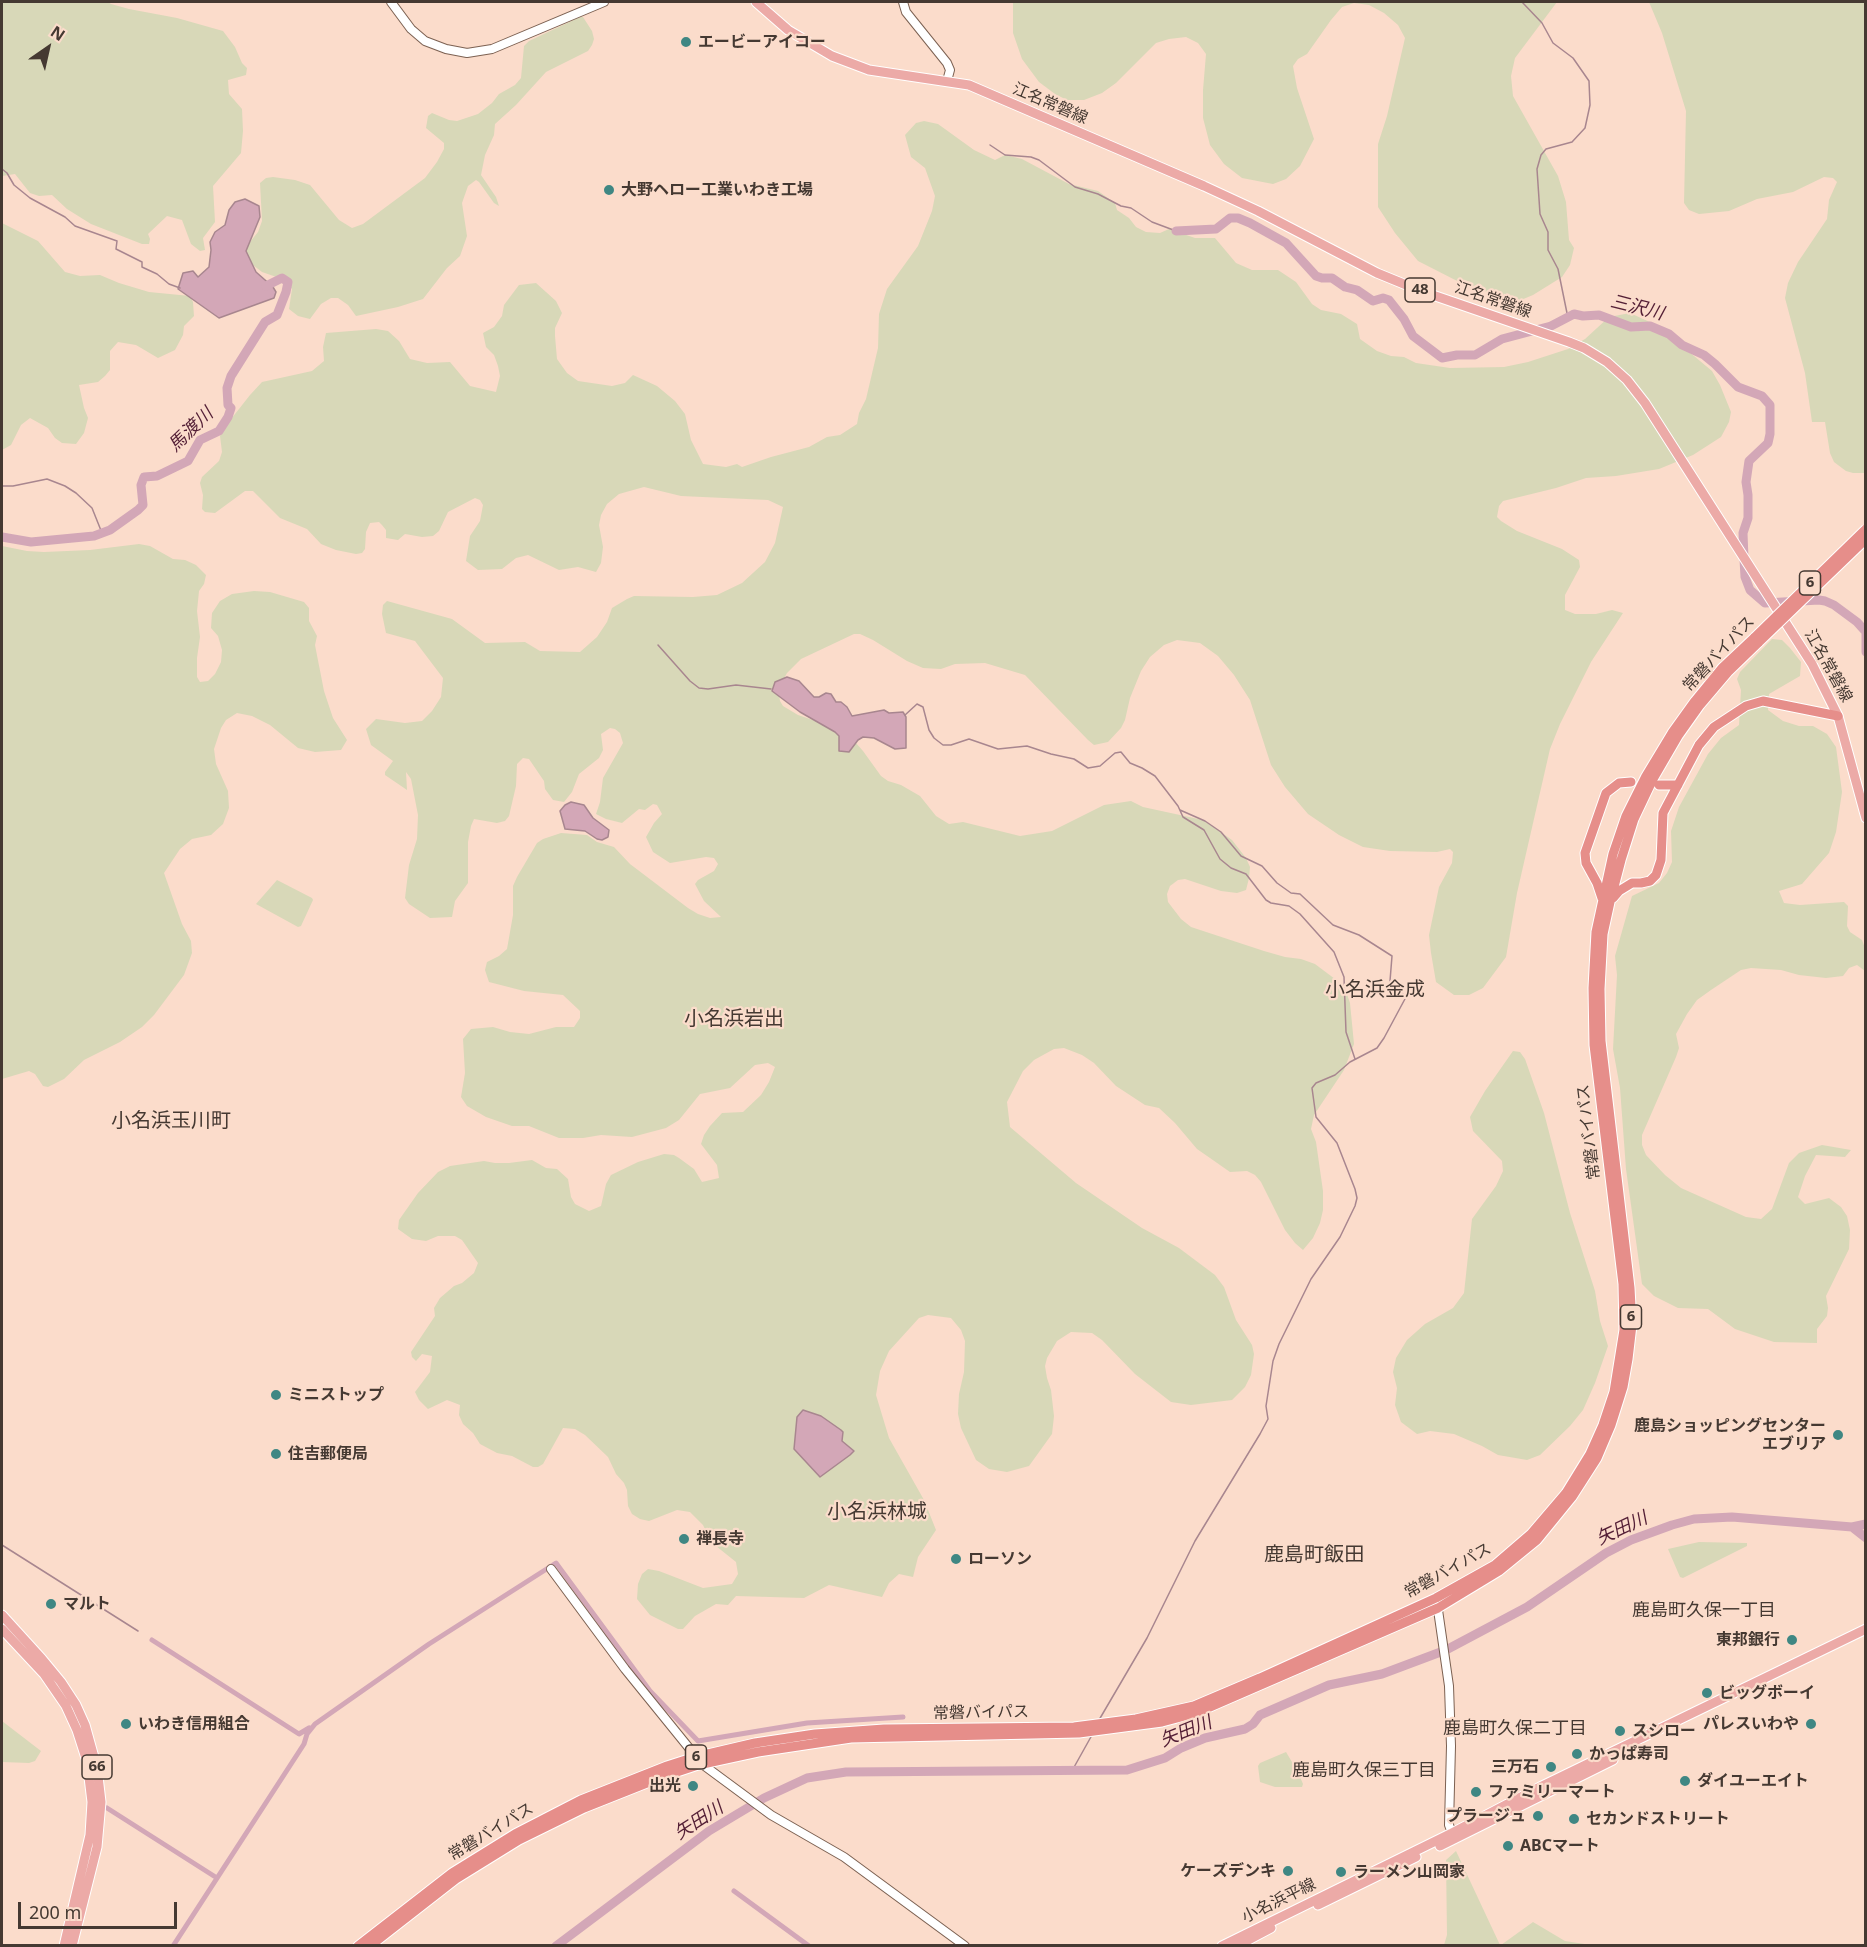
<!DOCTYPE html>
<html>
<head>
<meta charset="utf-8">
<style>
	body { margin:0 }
	#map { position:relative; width:1867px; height:1947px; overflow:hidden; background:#fbdccb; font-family:"Noto Sans",sans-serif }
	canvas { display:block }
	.frame { position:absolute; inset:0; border:3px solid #453932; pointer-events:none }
	.north { position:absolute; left:18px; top:18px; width:60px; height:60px; -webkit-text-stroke:4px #fbdccb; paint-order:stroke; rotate:34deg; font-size:16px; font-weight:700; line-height:24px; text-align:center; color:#453932 }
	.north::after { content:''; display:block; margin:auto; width:21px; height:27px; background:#453932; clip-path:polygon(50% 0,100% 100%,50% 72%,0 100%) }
	.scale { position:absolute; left:18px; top:1902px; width:159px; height:27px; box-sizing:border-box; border:3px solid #453932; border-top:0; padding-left:8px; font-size:18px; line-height:21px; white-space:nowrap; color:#453932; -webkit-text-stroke:4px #fbdccb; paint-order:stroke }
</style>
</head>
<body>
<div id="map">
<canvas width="1867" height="1947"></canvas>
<div class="frame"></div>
<div class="north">N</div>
<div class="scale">200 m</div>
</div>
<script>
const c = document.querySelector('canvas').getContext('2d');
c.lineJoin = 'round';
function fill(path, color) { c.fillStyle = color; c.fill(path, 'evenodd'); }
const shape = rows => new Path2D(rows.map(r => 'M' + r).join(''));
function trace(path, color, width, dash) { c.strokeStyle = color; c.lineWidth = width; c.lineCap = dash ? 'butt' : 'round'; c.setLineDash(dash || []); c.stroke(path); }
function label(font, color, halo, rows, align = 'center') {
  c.font = font + ' "Noto Sans","Noto Sans JP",sans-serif'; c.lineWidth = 4.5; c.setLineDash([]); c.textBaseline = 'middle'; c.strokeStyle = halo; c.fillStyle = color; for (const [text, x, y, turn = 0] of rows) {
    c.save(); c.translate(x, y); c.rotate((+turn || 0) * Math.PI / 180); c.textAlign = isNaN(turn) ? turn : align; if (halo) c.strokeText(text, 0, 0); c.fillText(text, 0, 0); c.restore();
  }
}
fill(shape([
	[2,2,108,2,111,4,129,9,177,18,223,31,235,47,242,63,247,68,246,75,228,80,229,94,242,109,243,131,241,153,213,186,215,222,203,238,205,250,200,251,191,244,182,220,167,216,148,234,150,239,149,244,142,244,91,224,67,209,52,195,39,196,30,193,15,174,2,176],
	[1013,2,1557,2,1515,58,1511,76,1513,96,1558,176,1566,202,1569,240,1574,248,1570,265,1562,277,1533,295,1521,300,1505,297,1467,286,1418,261,1395,233,1378,207,1378,144,1387,116,1405,38,1398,25,1384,13,1369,5,1354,3,1342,7,1331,20,1307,54,1298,59,1293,66,1297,88,1314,139,1300,166,1286,179,1273,184,1242,178,1224,164,1210,145,1203,118,1203,90,1206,54,1198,43,1186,37,1169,39,1156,43,1116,83,1102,93,1084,100,1067,100,1055,94,1039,82,1022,59,1013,33],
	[1649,2,1865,2,1865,473,1853,473,1846,471,1834,462,1830,453,1825,422,1812,422,1805,373,1785,298,1788,283,1798,262,1827,219,1829,200,1837,182,1833,178,1824,177,1793,192,1757,199,1729,211,1699,214,1689,210,1684,203,1686,111,1662,33],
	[580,17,583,17,592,31,594,39,592,45,588,51,546,72,516,105,495,124,494,135,485,155,481,175,496,197,499,206,494,203,479,182,476,180,468,186,462,203,467,236,460,256,447,268,423,299,398,307,356,316,348,305,338,298,331,298,321,304,310,319,298,316,289,309,292,289,285,280,262,272,249,262,247,255,246,247,258,232,262,221,260,183,266,178,273,177,295,180,310,185,339,220,352,228,363,224,425,178,437,162,444,149,444,143,426,128,428,116,432,113,449,120,457,121,478,114,492,103,499,94,515,85,521,78,524,46,529,41],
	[924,121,938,124,974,150,995,160,1005,155,1022,159,1069,184,1098,191,1115,203,1117,210,1129,218,1136,227,1146,232,1160,233,1169,229,1195,238,1215,238,1236,263,1252,270,1278,270,1296,282,1312,304,1321,310,1341,314,1357,324,1360,339,1377,351,1391,356,1404,357,1416,363,1450,368,1504,367,1528,362,1568,349,1585,339,1609,317,1630,313,1652,323,1664,331,1712,371,1720,385,1731,412,1729,422,1721,437,1693,455,1659,469,1616,476,1586,478,1556,488,1503,501,1499,506,1497,517,1501,521,1517,531,1562,549,1579,560,1580,567,1565,595,1565,610,1575,614,1596,614,1612,610,1623,613,1591,662,1560,724,1550,749,1517,893,1506,957,1483,988,1469,995,1454,995,1436,982,1431,953,1429,935,1439,887,1452,863,1453,852,1450,849,1437,852,1390,851,1363,847,1339,835,1308,814,1285,787,1271,765,1250,700,1234,675,1218,656,1200,643,1177,640,1164,645,1150,657,1141,671,1130,698,1125,720,1121,728,1108,742,1094,745,1088,740,1025,675,985,663,955,664,941,669,923,668,907,661,873,640,860,634,854,634,801,659,787,673,782,682,779,694,780,701,783,706,798,715,834,727,849,735,863,751,881,776,888,781,901,785,920,796,936,816,949,824,963,822,1020,836,1052,831,1104,805,1131,801,1143,807,1203,820,1218,830,1232,840,1246,858,1250,867,1249,878,1246,890,1237,893,1221,891,1185,879,1178,880,1170,886,1167,894,1168,902,1181,919,1191,927,1264,951,1285,957,1301,959,1315,964,1335,979,1346,991,1350,1003,1354,1044,1344,1070,1314,1115,1311,1129,1316,1142,1323,1191,1323,1210,1320,1223,1313,1238,1303,1250,1295,1243,1285,1230,1261,1182,1255,1175,1247,1171,1230,1172,1210,1158,1197,1149,1175,1123,1159,1108,1145,1105,1116,1086,1094,1063,1082,1055,1064,1048,1054,1049,1034,1060,1023,1071,1007,1102,1010,1127,1076,1183,1142,1228,1179,1248,1215,1275,1224,1287,1236,1320,1252,1345,1254,1354,1251,1375,1245,1387,1232,1400,1191,1405,1171,1402,1135,1374,1102,1340,1092,1333,1071,1332,1057,1341,1047,1358,1045,1366,1047,1378,1051,1390,1054,1416,1052,1434,1029,1466,1007,1472,989,1469,976,1460,961,1428,958,1414,959,1394,964,1372,965,1341,961,1330,951,1318,928,1315,919,1318,889,1351,880,1371,876,1395,889,1438,924,1500,936,1530,918,1557,913,1577,899,1574,889,1583,882,1597,829,1585,804,1598,736,1596,728,1605,716,1604,695,1616,683,1629,678,1629,650,1615,637,1599,638,1584,642,1574,648,1569,659,1571,703,1588,732,1584,738,1574,736,1562,711,1542,703,1525,690,1512,677,1510,649,1521,640,1519,632,1514,628,1506,627,1490,624,1483,616,1474,608,1457,585,1435,575,1429,563,1428,543,1464,538,1467,533,1467,512,1456,497,1453,480,1444,473,1433,463,1424,459,1415,460,1405,447,1400,428,1409,419,1400,415,1392,430,1372,432,1356,422,1354,416,1361,412,1357,411,1352,435,1316,434,1308,440,1298,454,1286,462,1283,474,1273,478,1263,462,1240,455,1236,438,1236,426,1241,412,1239,398,1229,399,1220,418,1193,438,1172,450,1166,484,1161,495,1163,509,1163,532,1160,546,1168,557,1169,568,1179,571,1197,575,1204,589,1211,601,1206,606,1184,611,1175,638,1162,664,1154,674,1155,679,1158,694,1169,702,1182,719,1178,717,1165,701,1144,704,1135,710,1126,722,1113,743,1112,761,1095,769,1082,775,1067,768,1063,755,1065,730,1088,700,1094,679,1120,666,1128,632,1137,601,1135,583,1138,559,1138,529,1126,512,1126,486,1117,467,1106,461,1097,465,1073,463,1039,471,1029,493,1027,510,1032,529,1034,556,1027,574,1027,580,1018,580,1011,563,995,524,991,489,982,485,970,487,962,499,956,507,949,513,915,513,886,517,877,537,843,543,839,561,833,587,835,597,842,614,847,630,864,688,908,698,914,710,918,721,917,704,901,695,884,698,880,714,871,718,864,714,858,706,857,670,863,653,852,646,837,654,823,662,814,657,805,653,804,645,810,639,809,622,823,606,819,596,814,600,802,603,778,623,743,620,733,615,729,610,728,601,734,603,750,599,758,579,774,572,792,564,802,553,800,545,789,544,781,529,759,523,758,517,764,516,786,509,816,505,821,497,823,474,819,471,826,468,842,468,883,455,901,452,917,430,918,409,904,405,898,409,865,417,839,418,815,411,779,406,772,407,790,385,775,385,772,393,761,371,745,366,729,376,719,405,723,422,721,432,711,441,697,443,678,415,641,386,633,382,614,383,605,387,601,452,619,485,643,525,642,540,651,580,652,597,637,607,622,612,608,627,599,634,596,693,597,717,595,742,583,765,562,775,543,783,507,768,500,681,496,644,487,619,494,607,504,601,515,599,525,603,547,601,563,596,572,578,567,559,570,528,555,516,558,502,569,478,570,466,561,470,536,480,521,483,505,480,500,475,498,448,512,439,531,433,536,422,537,405,534,398,540,386,538,386,530,382,525,379,522,370,523,366,532,365,549,362,553,356,554,336,550,321,544,307,529,280,518,253,491,245,491,215,513,205,512,202,509,203,495,200,483,202,477,219,461,222,452,220,436,224,428,250,395,262,382,312,371,324,361,323,347,326,333,376,329,388,331,399,341,410,359,427,363,450,362,470,386,496,392,500,376,498,366,494,355,486,347,483,333,494,327,502,316,504,305,519,285,536,283,556,301,562,313,555,328,555,336,557,359,567,373,578,381,612,386,625,383,633,375,657,386,675,401,685,414,691,440,703,464,726,467,737,464,742,467,771,457,809,447,827,437,840,435,857,424,859,413,866,399,878,348,879,314,887,289,918,246,932,211,935,196,925,168,911,157,905,135,916,123],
	[2,223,38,241,65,272,80,276,100,275,119,283,149,292,190,296,193,302,194,316,184,326,183,335,175,350,158,358,136,345,118,342,110,351,110,370,105,376,98,382,79,385,84,408,88,418,84,433,76,444,62,443,55,438,48,428,30,418,21,425,11,445,2,450],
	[139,544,150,546,173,559,185,560,196,565,206,575,204,584,199,591,197,611,200,637,197,658,197,677,200,682,208,681,215,674,221,662,222,650,218,636,211,628,212,613,220,601,232,594,254,591,270,592,304,602,309,608,309,621,317,636,315,645,324,691,333,718,347,740,341,750,315,752,298,748,270,725,252,716,237,713,226,720,221,728,214,749,216,764,228,791,229,808,223,824,211,835,192,839,180,849,164,873,182,924,191,941,192,953,184,975,154,1015,142,1027,120,1042,84,1060,64,1079,48,1087,43,1086,35,1074,29,1071,2,1079,2,546,27,551,44,552,90,550],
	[1772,639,1782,640,1790,648,1801,662,1800,676,1769,694,1768,710,1783,721,1799,726,1813,726,1827,734,1836,747,1842,792,1836,832,1829,853,1802,884,1779,891,1784,903,1800,905,1844,902,1848,906,1847,926,1850,932,1862,940,1865,948,1865,971,1857,965,1849,968,1843,976,1826,978,1799,975,1781,970,1751,968,1741,970,1711,990,1697,1000,1687,1014,1676,1034,1679,1048,1676,1057,1642,1135,1642,1145,1646,1155,1665,1175,1681,1188,1746,1217,1761,1219,1772,1209,1789,1163,1799,1153,1822,1145,1851,1150,1845,1157,1816,1155,1805,1176,1798,1197,1805,1204,1829,1198,1841,1207,1847,1216,1850,1230,1849,1249,1826,1296,1828,1308,1827,1316,1817,1329,1817,1343,1774,1342,1735,1329,1708,1309,1678,1308,1654,1296,1642,1284,1626,1169,1620,1088,1613,1049,1617,975,1615,956,1632,896,1659,883,1667,873,1672,862,1671,831,1679,807,1708,754,1721,738,1739,725,1741,690,1737,679,1740,672],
	[277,880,312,898,313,900,301,926,298,927,256,904],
	[1513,1051,1520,1052,1525,1059,1544,1113,1570,1213,1595,1291,1600,1321,1608,1346,1595,1383,1583,1410,1570,1426,1540,1455,1527,1460,1498,1455,1482,1446,1454,1434,1430,1431,1417,1434,1401,1422,1395,1405,1397,1388,1393,1372,1396,1358,1407,1340,1425,1324,1453,1308,1464,1293,1472,1219,1496,1186,1503,1171,1502,1161,1473,1131,1470,1117,1485,1091],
	[1699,1542,1747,1543,1747,1546,1683,1578,1680,1577,1668,1549],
	[2,1721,41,1751,35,1761,29,1763,2,1762],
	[1286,1752,1298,1772,1303,1784,1302,1787,1275,1787,1260,1782,1258,1766,1260,1763],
	[1456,1851,1500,1945,1444,1945,1447,1935,1446,1860],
	[1533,1922,1565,1941,1591,1945,1501,1945]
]), '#d8d8b8');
const water = shape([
	[245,199,259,206,260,217,246,251,256,272,273,287,276,292,274,298,219,318,178,289,183,273,193,271,198,277,209,267,211,250,210,242,215,232,225,225,229,210,235,202,245,199],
	[787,677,799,681,814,697,819,697,826,693,831,694,836,702,841,702,847,707,852,716,884,710,889,713,903,712,906,717,906,748,895,749,874,738,863,737,858,740,849,752,839,751,839,736,835,732,800,712,772,691,775,682,787,677],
	[571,802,584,805,593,818,609,830,608,837,602,840,597,839,585,831,565,829,560,811,565,805,571,802],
	[803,1410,821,1416,841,1430,843,1432,842,1441,854,1451,850,1455,820,1477,794,1449,797,1417,803,1410]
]);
fill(water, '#d3a7b7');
trace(water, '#a8868f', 1.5);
trace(shape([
	[1522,2,1542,23,1553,43,1573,58,1589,81,1590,105,1585,128,1572,142,1546,149,1541,155,1537,169,1540,214,1548,232,1548,250,1558,269,1568,318],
	[990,145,1005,155,1031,157,1039,160,1075,187,1098,194,1121,206,1131,208,1152,222,1176,231],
	[2,169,7,173,14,185,30,198,65,217,75,226,117,241,116,249,142,262,142,267,157,274,169,284,180,288],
	[2,486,13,486,47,479,65,486,76,493,92,508,102,533],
	[658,645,690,681,699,688,708,689,736,685,771,689],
	[905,715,917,704,923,707,929,730,934,738,943,745,951,745,969,739,998,749,1027,746,1051,754,1074,759,1088,768,1100,766,1115,753,1121,752,1130,763,1142,768,1155,776,1178,806,1183,817,1204,830,1220,859,1231,868,1246,874,1266,900,1271,903,1289,906,1300,914,1334,952,1344,977,1346,1032,1355,1059],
	[2,1545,138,1631],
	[1099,1720,1147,1638,1195,1541,1260,1434,1268,1419,1266,1406,1273,1361,1279,1344,1311,1279,1340,1237,1355,1206,1357,1198,1355,1189,1337,1143,1316,1117,1312,1088,1316,1083,1335,1075,1350,1062,1377,1048,1384,1038,1406,997,1390,981,1392,956,1359,935,1333,925,1300,894,1291,893,1277,883,1262,866,1241,856,1221,832,1205,821,1180,810],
	[1073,1769,1092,1735]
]), '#a8868f', 1.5);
trace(shape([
	[152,1640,299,1734,309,1728],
	[107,1808,217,1878],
	[734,1891,809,1946],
	[173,1946,304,1744,307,1734,315,1724,429,1644,556,1563,650,1691,698,1741,807,1723,903,1717]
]), '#d3a7b7', 5);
trace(shape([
	[1176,231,1216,229,1230,218,1238,218,1250,223,1286,243,1316,276,1322,278,1332,278,1345,287,1357,290,1373,301,1383,298,1389,300,1404,319,1413,336,1442,358,1457,355,1475,355,1502,339,1551,326,1574,314,1583,316,1599,315,1631,327,1650,326,1669,334,1682,345,1704,355,1715,364,1738,387,1762,396,1770,405,1770,434,1768,443,1749,461,1746,482,1748,495,1748,518,1743,533,1744,559,1745,577,1750,590,1765,603,1819,600,1825,601,1834,605,1857,622,1866,632],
	[2,537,31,542,94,536,110,530,138,510,143,505,141,485,144,477,157,476,188,461,200,440,219,431,228,417,231,408,228,405,227,388,231,376,265,322,277,315,286,292,288,282,282,278,266,286],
	[1866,634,1866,652],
	[1852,1527,1866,1538],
	[556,1946,709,1831,764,1798,807,1778,846,1772,1127,1770,1165,1758,1181,1748,1205,1738,1245,1729,1253,1724,1260,1715,1329,1685,1382,1674,1446,1650,1527,1607,1606,1553,1631,1540,1672,1525,1694,1519,1732,1517,1852,1527,1866,1524]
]), '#d3a7b7', 9);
const tertiary = shape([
	[391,2,411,29,425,41,446,49,467,53,492,49,604,2],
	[903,2,906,12,947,63,950,70,947,81],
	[551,1569,625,1669,702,1764,771,1815,844,1857,965,1946],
	[1437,1603,1449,1686,1451,1746,1449,1825,1454,1838]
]);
const primary = shape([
	[756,2,788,30,832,56,869,70,969,85,1204,186,1258,211,1377,273,1421,291,1569,342,1584,348,1607,362,1627,380,1645,403,1812,664,1838,716,1866,818],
	[2,1615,42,1659,61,1682,76,1705,85,1725,97,1768,101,1802,97,1847,72,1946],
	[2,1629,44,1674,66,1706,77,1730,87,1761,92,1802,90,1835,64,1946],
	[1440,1846,1613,1760],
	[1318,1905,1416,1857],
	[1222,1946,1452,1833,1540,1787,1866,1629],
	[1237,1946,1271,1928]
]);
const trunk = shape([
	[1659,785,1678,785],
	[1602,898,1597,883,1586,863,1585,853,1606,793,1619,783,1631,782],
	[1613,898,1619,891,1632,883,1641,883,1650,881,1656,875,1661,860,1663,813,1699,745,1714,727,1746,706,1763,701,1838,716],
	[358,1946,452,1873,515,1834,581,1800,667,1766,695,1757,755,1743,815,1734,884,1729,1074,1727,1136,1719,1194,1706,1260,1678,1436,1598,1495,1565,1531,1534,1566,1493,1590,1454,1603,1425,1614,1392,1624,1330,1623,1284,1594,1045,1593,988,1596,932,1613,854,1626,816,1646,776,1672,733,1695,701,1722,668,1755,637],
	[370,1946,456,1879,519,1840,584,1808,662,1777,698,1765,758,1752,851,1738,1079,1733,1162,1722,1196,1713,1438,1608,1499,1571,1537,1540,1572,1497,1597,1458,1611,1425,1623,1387,1628,1359,1632,1325,1630,1288,1601,1041,1600,989,1603,934,1610,902,1621,860,1634,819,1653,779,1678,736,1700,705,1728,672,1759,642]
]);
trace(tertiary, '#7c6152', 10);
trace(primary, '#fff', 11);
trace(trunk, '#fff', 11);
trace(tertiary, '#fff', 8);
trace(primary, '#ecaaa7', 9);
trace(trunk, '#e68e8a', 9);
const trunkBridge = shape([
	[1755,637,1866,529],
	[1759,642,1866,539]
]);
trace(trunkBridge, '#fff', 11, []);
trace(trunkBridge, '#e68e8a', 9);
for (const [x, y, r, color] of [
	[686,42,6,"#3f8783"],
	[609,190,6,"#3f8783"],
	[276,1395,6,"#3f8783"],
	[1838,1435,6,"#3f8783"],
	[276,1454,6,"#3f8783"],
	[684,1539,6,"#3f8783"],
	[956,1559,6,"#3f8783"],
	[51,1604,6,"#3f8783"],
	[1792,1640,6,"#3f8783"],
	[1707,1693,6,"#3f8783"],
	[126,1724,6,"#3f8783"],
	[1811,1724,6,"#3f8783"],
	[1620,1731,6,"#3f8783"],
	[1577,1754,6,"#3f8783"],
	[1551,1767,6,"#3f8783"],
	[1685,1781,6,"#3f8783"],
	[693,1786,6,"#3f8783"],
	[1476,1792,6,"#3f8783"],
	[1538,1816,6,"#3f8783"],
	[1574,1819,6,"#3f8783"],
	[1508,1846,6,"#3f8783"],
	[1288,1871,6,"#3f8783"],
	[1341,1872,6,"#3f8783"]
]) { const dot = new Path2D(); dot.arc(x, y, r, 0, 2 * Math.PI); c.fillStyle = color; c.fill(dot); trace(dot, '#fbdccb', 2); }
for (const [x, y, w] of [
	[1420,290,30],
	[1810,583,21],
	[1631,1317,21],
	[696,1757,21],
	[97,1767,30]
]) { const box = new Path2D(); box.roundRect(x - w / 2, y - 12, w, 24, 4.5); c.fillStyle = '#fbdccb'; c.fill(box); trace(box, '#453932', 1.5); }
label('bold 15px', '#453932', null, [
	["48",1420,290],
	["6",1810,583],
	["6",1631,1317],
	["6",696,1757],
	["66",97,1767]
]);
label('bold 16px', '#453932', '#fbdccb', [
	["エービーアイコー",698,42],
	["大野ヘロー工業いわき工場",621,190],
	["ミニストップ",288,1395],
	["鹿島ショッピングセンター",1826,1426,"right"],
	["エブリア",1826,1444,"right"],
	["住吉郵便局",288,1454],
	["禅長寺",696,1539],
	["ローソン",968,1559],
	["マルト",63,1604],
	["東邦銀行",1780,1640,"right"],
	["ビッグボーイ",1719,1693],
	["いわき信用組合",138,1724],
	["パレスいわや",1799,1724,"right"],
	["スシロー",1632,1731],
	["かっぱ寿司",1589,1754],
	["三万石",1539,1767,"right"],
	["ダイユーエイト",1697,1781],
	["出光",681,1786,"right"],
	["ファミリーマート",1488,1792],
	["プラージュ",1526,1816,"right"],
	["セカンドストリート",1586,1819],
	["ABCマート",1520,1846],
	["ケーズデンキ",1276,1871,"right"],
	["ラーメン山岡家",1353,1872]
], 'left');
label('16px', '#453932', '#fbdccb', [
	["江名常磐線",1050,104,23],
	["江名常磐線",1493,300,19],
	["常磐バイパス",1719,654,-47],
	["江名常磐線",1828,666,61],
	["常磐バイパス",1589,1132,-97],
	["常磐バイパス",1448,1571,-29],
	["常磐バイパス",981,1713,-1],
	["常磐バイパス",491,1832,-31],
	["小名浜平線",1279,1901,-26]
]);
label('italic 18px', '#531e35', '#fbdccb', [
	["三沢川",1637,308,14],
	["馬渡川",191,430,-44],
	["矢田川",1622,1529,-25],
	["矢田川",1186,1732,-22],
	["矢田川",699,1821,-33]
]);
label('18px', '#453932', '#fbdccb', [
	["鹿島町久保一丁目",1704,1611],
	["鹿島町久保二丁目",1515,1729],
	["鹿島町久保三丁目",1364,1771]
]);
label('20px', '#453932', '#fbdccb', [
	["小名浜金成",1375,990],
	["小名浜岩出",734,1019],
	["小名浜玉川町",171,1121],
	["小名浜林城",877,1512],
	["鹿島町飯田",1314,1555]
]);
</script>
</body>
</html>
